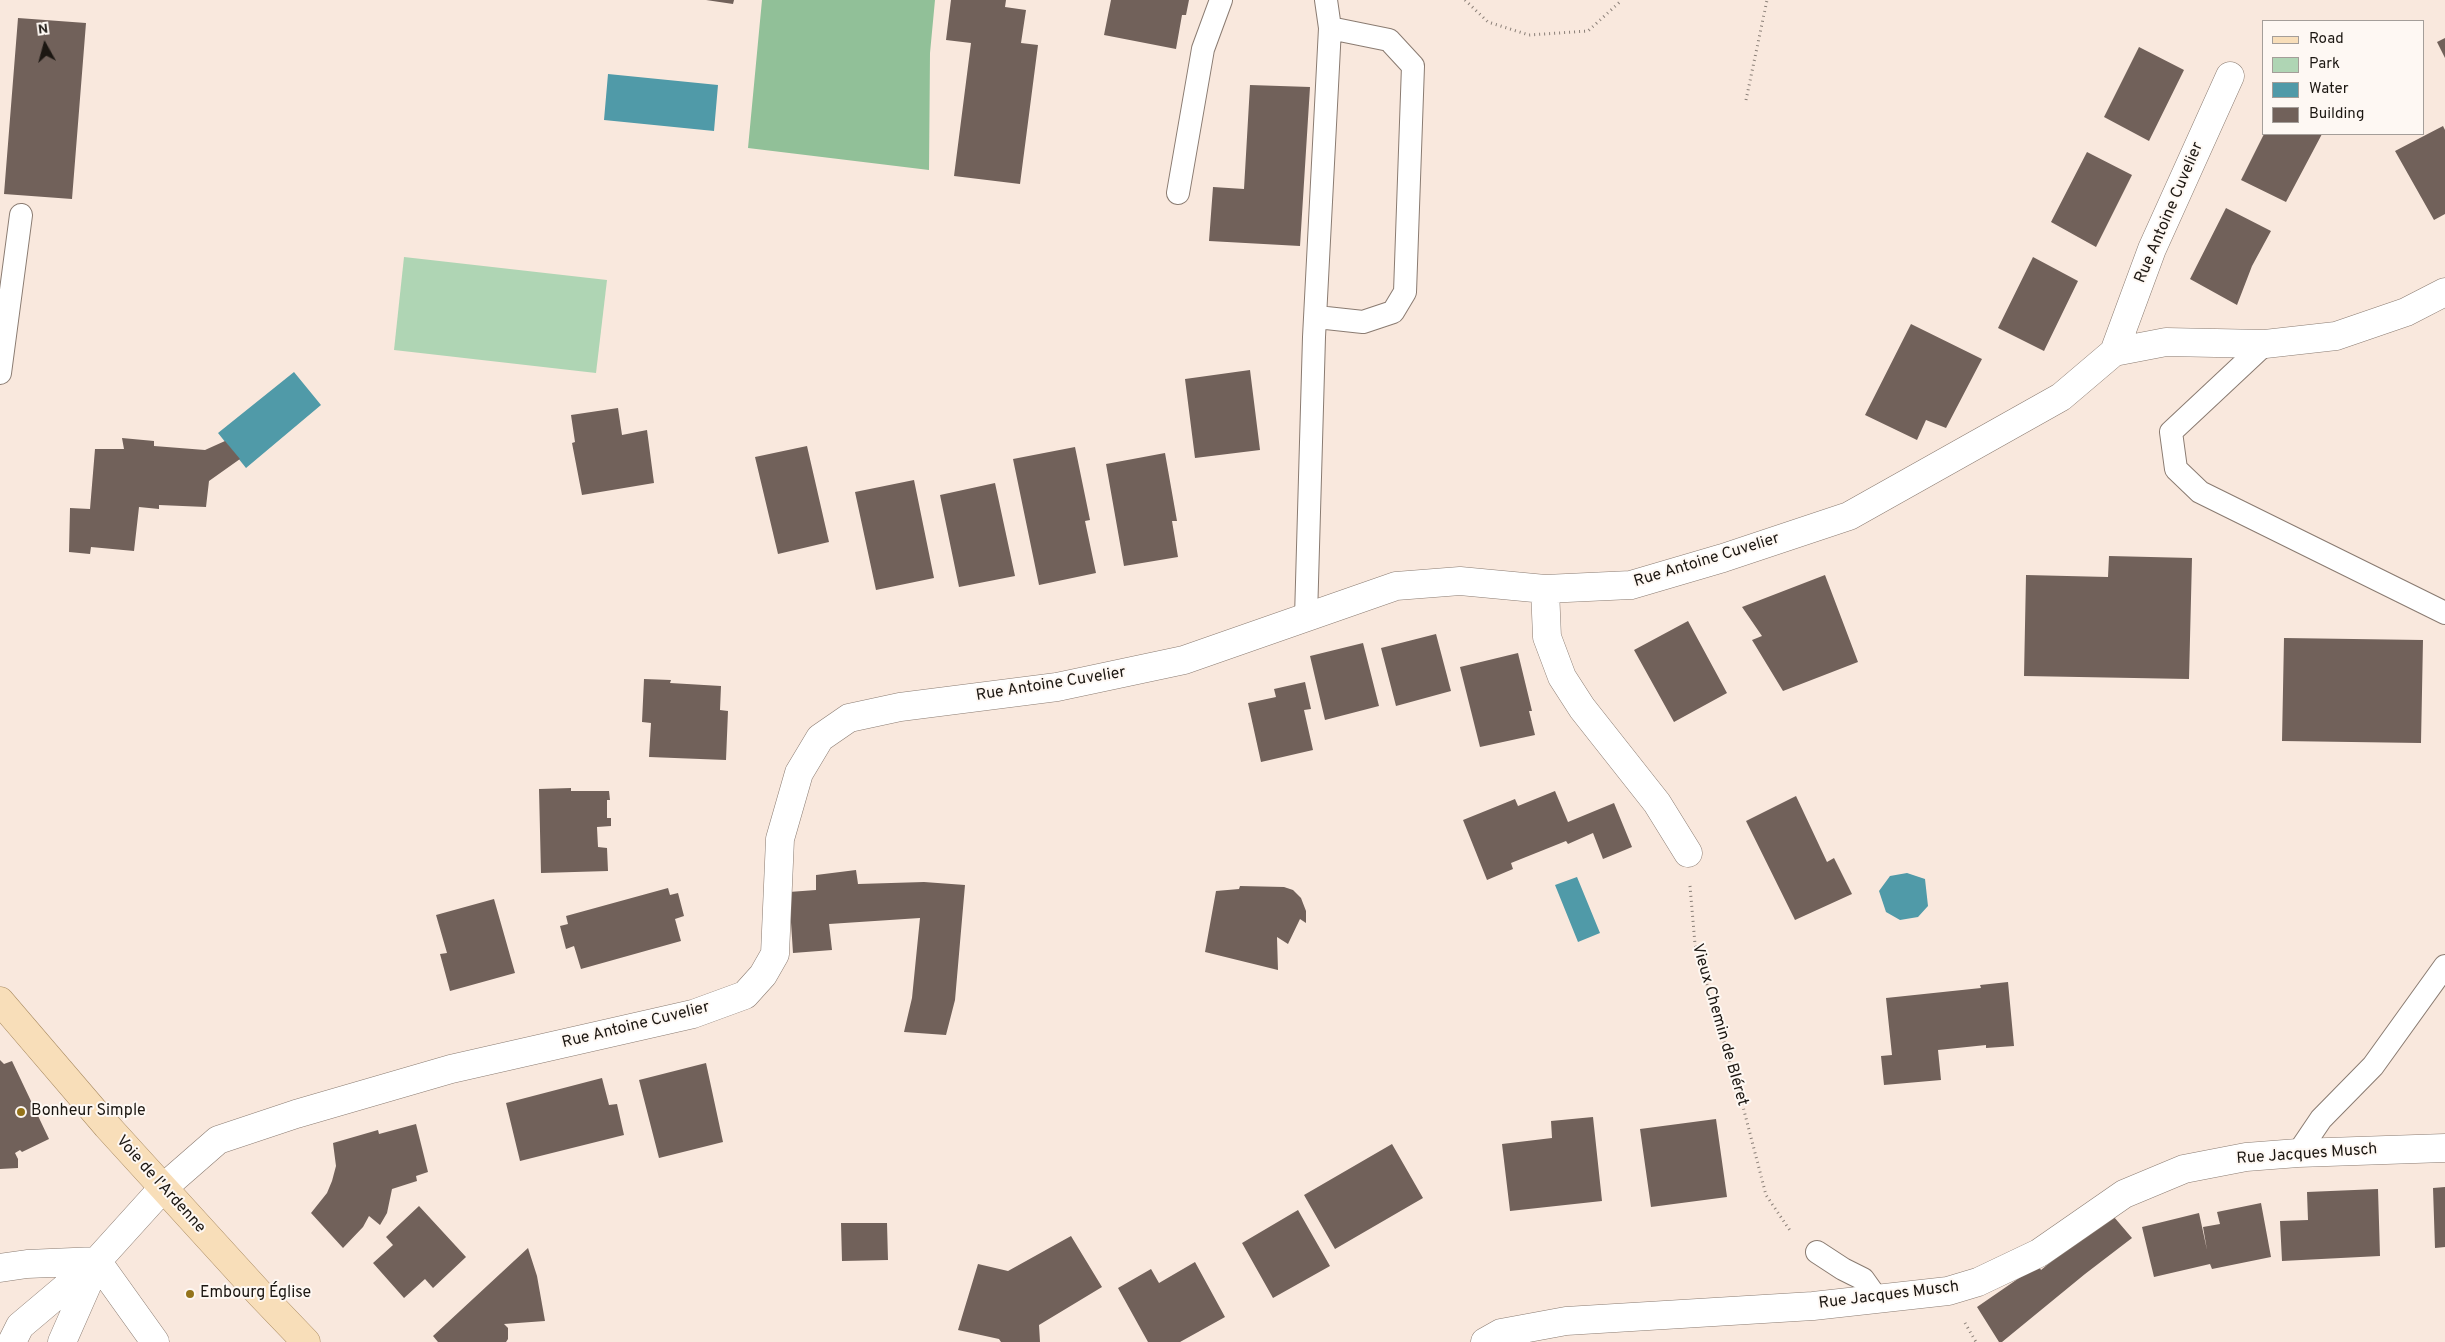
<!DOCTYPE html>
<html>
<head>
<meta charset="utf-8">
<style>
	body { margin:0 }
	#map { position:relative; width:2445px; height:1342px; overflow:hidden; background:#f9e8dd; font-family:Overpass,sans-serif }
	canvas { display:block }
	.legend { position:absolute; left:2262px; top:20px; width:162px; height:115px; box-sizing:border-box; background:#fef8f3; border:1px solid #a49e99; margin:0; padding:6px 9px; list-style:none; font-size:15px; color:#1c1712 }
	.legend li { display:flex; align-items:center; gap:10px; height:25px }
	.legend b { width:25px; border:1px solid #a49e99 }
	.north { position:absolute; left:20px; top:20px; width:50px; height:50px; -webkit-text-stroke:4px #fef8f3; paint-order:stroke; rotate:353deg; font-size:14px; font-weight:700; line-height:20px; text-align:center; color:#1c1712 }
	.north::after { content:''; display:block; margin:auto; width:18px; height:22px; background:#1c1712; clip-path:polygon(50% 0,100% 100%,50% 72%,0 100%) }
</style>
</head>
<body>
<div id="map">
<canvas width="2445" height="1342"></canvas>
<ul class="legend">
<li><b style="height:6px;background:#f8deb9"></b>Road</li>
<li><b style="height:14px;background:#afd5b4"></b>Park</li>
<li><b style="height:14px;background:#509aa8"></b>Water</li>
<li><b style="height:14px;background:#71615a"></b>Building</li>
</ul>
<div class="north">N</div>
</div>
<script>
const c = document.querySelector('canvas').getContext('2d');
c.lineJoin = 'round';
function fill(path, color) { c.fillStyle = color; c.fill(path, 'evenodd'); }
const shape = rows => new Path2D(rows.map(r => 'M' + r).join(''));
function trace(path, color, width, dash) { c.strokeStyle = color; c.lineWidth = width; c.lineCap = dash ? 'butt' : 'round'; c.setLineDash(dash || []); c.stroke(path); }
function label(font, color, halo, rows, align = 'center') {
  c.font = font + ' Overpass,sans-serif'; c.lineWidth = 4; c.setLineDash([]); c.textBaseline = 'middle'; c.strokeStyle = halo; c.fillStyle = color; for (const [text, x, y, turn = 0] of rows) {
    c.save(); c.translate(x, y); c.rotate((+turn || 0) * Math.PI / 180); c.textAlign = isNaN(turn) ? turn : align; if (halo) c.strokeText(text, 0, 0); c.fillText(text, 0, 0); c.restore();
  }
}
fill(shape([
	[404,257,607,280,596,373,394,350]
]), '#afd5b4');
fill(shape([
	[762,0,935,0,930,53,929,170,748,148]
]), '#91c098');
fill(shape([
	[608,74,718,85,714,131,604,120],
	[294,372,321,405,246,468,218,433],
	[1907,873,1925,879,1928,906,1918,917,1900,920,1886,912,1879,891,1890,876],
	[1577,877,1600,933,1578,942,1555,885]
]), '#509aa8');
fill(shape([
	[706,0,734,0,733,4],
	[951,0,1006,0,1005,7,1026,10,1021,43,1038,45,1020,184,954,176,971,43,946,40],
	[1111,0,1189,0,1186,15,1182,15,1176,49,1104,35],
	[18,18,86,23,72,199,4,194],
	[2445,38,2445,58,2437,42],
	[2139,47,2184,70,2149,141,2104,117],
	[1250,85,1310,87,1300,246,1209,241,1213,187,1244,189],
	[2443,126,2445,130,2445,214,2434,220,2395,151],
	[2264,134,2322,134,2286,202,2241,180],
	[2087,152,2132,175,2096,247,2051,222],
	[2226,208,2271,231,2252,266,2237,305,2190,279],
	[2033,257,2078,281,2044,351,1998,328],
	[1911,324,1982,359,1946,428,1926,420,1917,440,1865,415],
	[1250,370,1260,450,1195,458,1185,379],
	[618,408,622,435,647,430,654,483,582,495,572,443,575,442,571,415],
	[122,438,154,441,154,446,205,450,225,441,240,459,209,481,206,507,159,505,159,509,139,507,134,551,91,547,90,554,69,552,70,508,90,509,95,449,124,449],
	[807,446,829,542,778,554,755,457],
	[1075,447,1090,520,1085,521,1096,573,1039,585,1013,459],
	[1165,453,1177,521,1172,521,1178,557,1124,566,1106,464],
	[914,480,934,578,876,590,855,492],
	[995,483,1015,576,959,587,940,495],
	[2109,556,2192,558,2189,679,2024,676,2026,575,2108,577],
	[1825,575,1858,662,1783,691,1752,640,1762,636,1742,607],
	[1688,621,1727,693,1674,722,1634,650],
	[1436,634,1451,691,1396,706,1381,648],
	[2284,638,2423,640,2421,743,2282,741],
	[1363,643,1379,706,1325,720,1310,656],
	[1518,653,1532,711,1529,711,1535,735,1480,747,1460,667],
	[644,679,671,680,670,683,721,686,720,710,728,711,726,760,649,757,651,723,642,722],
	[1305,682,1311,709,1304,710,1313,750,1261,762,1248,703,1276,697,1274,689],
	[571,788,571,791,609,791,610,800,607,800,607,818,611,818,611,826,597,827,598,847,607,848,608,871,541,873,539,789],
	[1555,791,1568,822,1614,803,1632,847,1603,859,1593,833,1568,844,1566,841,1511,863,1513,869,1487,880,1463,820,1515,799,1518,806],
	[1796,796,1827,862,1834,858,1852,894,1795,920,1746,821],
	[856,870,858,884,924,882,965,885,955,1000,946,1035,904,1032,912,998,920,918,829,924,832,950,793,953,789,892,816,890,816,875],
	[1240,886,1284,887,1293,890,1301,898,1306,911,1306,923,1300,919,1288,944,1277,937,1278,970,1205,952,1216,891,1239,889],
	[668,888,670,895,678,893,684,916,675,919,681,941,581,969,574,946,566,949,560,926,568,924,566,916],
	[494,899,515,973,450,991,440,954,447,953,436,915],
	[2008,982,2014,1046,1986,1048,1986,1045,1938,1050,1941,1080,1884,1085,1881,1056,1892,1055,1886,998,1981,988,1980,985],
	[0,1060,4,1064,12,1061,49,1139,22,1152,20,1150,15,1153,18,1159,18,1168,0,1169],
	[706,1063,723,1142,659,1158,639,1080],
	[602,1078,609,1105,617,1104,624,1135,520,1161,506,1103],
	[1593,1117,1602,1201,1510,1211,1502,1144,1552,1138,1551,1121],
	[1716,1119,1727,1197,1651,1207,1640,1129],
	[416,1124,428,1172,416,1176,417,1181,392,1189,387,1213,380,1225,369,1216,363,1227,343,1248,311,1213,327,1193,332,1181,336,1166,333,1143,378,1130,379,1134],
	[1392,1144,1423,1198,1335,1249,1304,1195],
	[2445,1187,2445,1247,2435,1248,2433,1188],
	[2378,1189,2380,1256,2282,1261,2280,1221,2308,1220,2307,1192],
	[2261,1203,2271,1257,2212,1269,2210,1264,2154,1277,2142,1227,2199,1213,2207,1250,2203,1227,2220,1224,2217,1212],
	[419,1206,466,1257,433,1288,425,1279,404,1298,373,1263,393,1245,386,1237],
	[1298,1210,1330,1266,1273,1298,1242,1243],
	[2114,1217,2132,1238,2085,1274,2002,1342,1999,1342,1977,1307,2038,1265,2041,1270,2069,1247],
	[841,1223,887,1223,888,1260,842,1261],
	[1071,1236,1102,1287,1039,1325,1040,1342,1001,1342,999,1339,958,1330,978,1264,1008,1271],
	[528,1248,537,1276,545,1321,504,1324,508,1328,508,1339,506,1342,438,1342,433,1336],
	[1195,1262,1225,1317,1180,1342,1148,1342,1118,1288,1151,1269,1159,1283]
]), '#71615a');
const lane = shape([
	[1178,193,1203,49,1221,0],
	[1317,317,1363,322,1393,312,1405,292,1413,66,1389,40,1330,28],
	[2265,344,2171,432,2176,469,2200,492,2445,613],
	[0,373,21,215],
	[1306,617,1314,337,1330,28,1326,0],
	[2298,1153,2321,1119,2373,1066,2445,966],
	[1817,1252,1843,1269,1863,1279,1878,1300]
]);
const street = shape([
	[2114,352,2152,249,2230,76],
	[1545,589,1547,637,1562,677,1582,708,1657,803,1688,853],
	[97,1261,155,1342],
	[0,1268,27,1264,97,1261],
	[12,1342,20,1326,97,1261,163,1188,218,1140,296,1114,451,1069,693,1014,745,995,763,975,775,954,780,839,799,773,820,738,849,718,900,707,1057,687,1184,660,1396,586,1460,581,1545,589,1631,585,1723,558,1849,516,2061,397,2114,352,2166,342,2265,344,2336,336,2406,312,2445,292],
	[62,1342,95,1267],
	[1485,1342,1501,1333,1566,1321,1813,1306,1948,1291,1978,1282,2039,1253,2124,1194,2184,1169,2246,1157,2298,1153,2445,1148]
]);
const primary = shape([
	[0,1001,107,1126,260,1294,306,1342]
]);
trace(lane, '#8a7b71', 24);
trace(street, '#8a7b71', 29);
trace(primary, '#a88a61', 29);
trace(shape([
	[1465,0,1488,22,1529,35,1588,31,1622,0],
	[1746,100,1767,0],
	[1690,886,1695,944,1741,1099,1766,1195,1791,1232],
	[1965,1323,1976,1342]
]), '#8a7f77', 3, [1, 4]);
trace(lane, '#fff', 22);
trace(street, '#fff', 28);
trace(primary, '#f8deb9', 28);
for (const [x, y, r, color] of [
	[21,1112,5,"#94731a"],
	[190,1294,5,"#94731a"]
]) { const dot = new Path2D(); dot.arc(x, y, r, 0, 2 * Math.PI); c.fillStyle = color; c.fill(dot); trace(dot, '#fef8f3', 2); }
label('16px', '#1c1712', '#fef8f3', [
	["Rue Antoine Cuvelier",2170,213,-67],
	["Rue Antoine Cuvelier",1707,561,-17],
	["Rue Antoine Cuvelier",1051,685,-9],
	["Vieux Chemin de Bléret",1719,1025,74],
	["Rue Antoine Cuvelier",636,1026,-14],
	["Rue Jacques Musch",2307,1155,-4],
	["Voie de l'Ardenne",160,1185,48],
	["Rue Jacques Musch",1889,1296,-7]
]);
label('16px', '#1c1712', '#fef8f3', [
	["Bonheur Simple",31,1112],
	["Embourg Église",200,1294]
], 'left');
</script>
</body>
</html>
